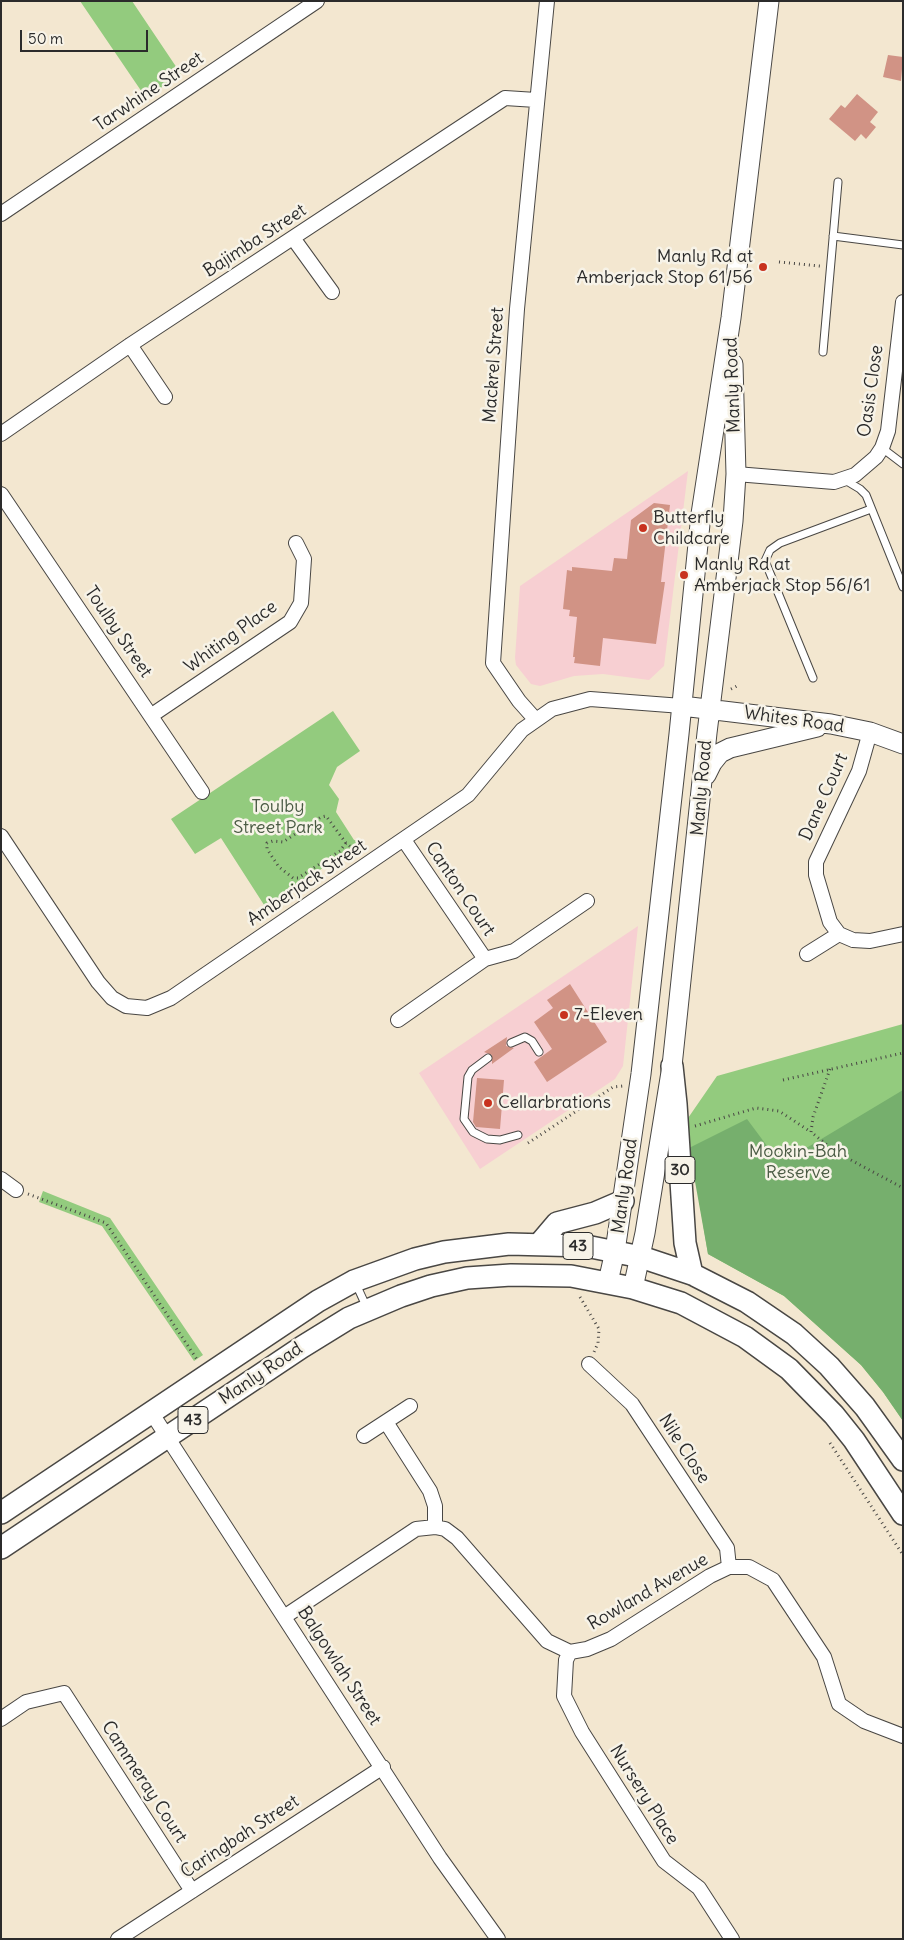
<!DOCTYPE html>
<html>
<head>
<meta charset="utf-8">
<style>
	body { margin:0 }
	#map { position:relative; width:904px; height:1940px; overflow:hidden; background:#f3e7d0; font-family:Delius,sans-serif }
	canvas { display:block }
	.frame { position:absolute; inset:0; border:2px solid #2b2b2b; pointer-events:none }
	.scale { position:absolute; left:20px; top:30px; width:128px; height:22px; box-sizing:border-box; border:2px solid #2b2b2b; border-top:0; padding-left:6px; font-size:15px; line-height:18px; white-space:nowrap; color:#2b2b2b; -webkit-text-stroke:4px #f7f3e8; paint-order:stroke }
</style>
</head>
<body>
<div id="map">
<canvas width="904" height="1940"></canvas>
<div class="frame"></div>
<div class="scale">50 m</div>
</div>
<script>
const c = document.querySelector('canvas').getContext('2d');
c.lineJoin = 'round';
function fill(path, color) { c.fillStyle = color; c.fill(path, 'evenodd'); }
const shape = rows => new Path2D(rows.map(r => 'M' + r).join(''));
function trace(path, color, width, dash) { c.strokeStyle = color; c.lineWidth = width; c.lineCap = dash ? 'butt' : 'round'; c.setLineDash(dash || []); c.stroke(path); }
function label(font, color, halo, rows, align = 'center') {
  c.font = font + ' Delius,sans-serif'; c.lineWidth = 5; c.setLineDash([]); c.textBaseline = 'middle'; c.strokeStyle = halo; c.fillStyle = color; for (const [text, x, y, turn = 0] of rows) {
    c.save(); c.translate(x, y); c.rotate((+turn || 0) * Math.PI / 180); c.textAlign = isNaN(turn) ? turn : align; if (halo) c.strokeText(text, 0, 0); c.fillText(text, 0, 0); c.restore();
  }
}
fill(shape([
	[688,471,664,666,649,680,603,674,574,676,540,686,531,684,516,665,515,658,520,586],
	[638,926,623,1066,615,1079,480,1169,419,1073]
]), '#f7cfd2');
fill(shape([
	[80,1,132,1,181,74,146,98],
	[333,711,360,751,337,767,329,785,339,799,336,812,354,840,361,841,266,908,221,838,195,854,171,819],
	[903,1024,903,1421,883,1392,861,1365,784,1296,708,1254,686,1121,717,1076],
	[43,1191,110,1218,203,1355,194,1361,102,1226,39,1202]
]), '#93cb7e');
fill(shape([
	[903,1090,903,1421,883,1392,861,1365,784,1296,708,1254,689,1148,747,1119,773,1154,808,1147]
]), '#76af6d');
fill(shape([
	[888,55,903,57,901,81,883,77],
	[857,94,878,112,870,122,876,127,866,139,861,134,855,141,829,119,841,105,845,108],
	[654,503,670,505,661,582,665,582,656,644,603,638,600,666,574,663,575,657,573,657,577,617,569,616,570,610,563,609,567,570,572,571,572,567,612,571,614,558,627,559,631,520],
	[570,984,607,1042,547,1082,534,1062,552,1049,534,1022,553,1008,547,1000],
	[507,1037,506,1046,514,1048,492,1064,492,1055,484,1052],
	[477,1078,504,1080,500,1129,476,1127,473,1122]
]), '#d19385');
const lane = shape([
	[833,236,903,245],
	[823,352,838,182],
	[882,448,903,464],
	[845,480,860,489,866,495,903,587],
	[813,678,765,561,770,550,780,543,871,509],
	[511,1043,525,1037,532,1041,539,1052],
	[488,1058,472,1070,468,1077,464,1119,473,1132,487,1139,500,1140,518,1135],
	[356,1284,367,1308]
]);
const street = shape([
	[1,214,317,1],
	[293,238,332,292],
	[130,345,165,397],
	[1,434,130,345,505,98,536,100],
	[736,474,834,482,855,475,876,457,882,448,888,431,903,302],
	[1,494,202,792],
	[152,715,290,622,301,603,304,559,296,543],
	[535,719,519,701,493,663,517,309,547,1],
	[870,732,859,771,816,862,816,875,830,922,839,934,853,940,870,941,903,934],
	[1,836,98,982,112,998,126,1006,147,1008,171,998,468,795,522,730,552,709,590,699,682,706],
	[404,840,485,959],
	[807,954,839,934],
	[398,1020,485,959,514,951,587,901],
	[1,1179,16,1190],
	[589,1364,632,1404,727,1548,729,1567],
	[151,1412,440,1858,498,1939],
	[386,1422,430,1491,435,1506,435,1527],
	[364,1436,410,1406],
	[284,1617,416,1529,435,1527,445,1529,457,1538,547,1641,570,1652,587,1649,611,1639,710,1576,729,1567,749,1567,773,1580,824,1657,839,1704,864,1721,903,1736],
	[570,1652,566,1660,564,1696,582,1732,664,1861,699,1888,732,1939],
	[1,1719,26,1702,64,1693,192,1891],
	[118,1939,383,1767]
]);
const secondary = shape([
	[682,706,831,724,870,732,903,744],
	[706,775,712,763,720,753,730,748,817,727],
	[608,1282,615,1251,641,1074,679,734,701,514,731,318,769,1],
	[633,1288,645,1233,672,1066,707,733,733,521,736,474,733,364]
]);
const primary = shape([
	[672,1066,676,1104,685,1243,692,1274],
	[540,1243,557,1223,595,1213,623,1201],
	[1,1513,318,1301,354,1281,415,1259,444,1252,509,1244,586,1246,641,1257,692,1274,747,1302,794,1334,829,1366,865,1407,903,1460],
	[1,1548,302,1347,349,1318,401,1296,431,1286,467,1278,511,1275,571,1276,633,1288,681,1303,745,1337,789,1369,834,1415,854,1440,903,1514]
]);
trace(lane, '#494744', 9);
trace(street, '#494744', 16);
trace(secondary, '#494744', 21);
trace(primary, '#494744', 24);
trace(shape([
	[779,262,820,266],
	[731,689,737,686],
	[346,843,340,851,298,878,293,878,279,867,267,849,267,843,273,841,283,842,321,817,326,816,346,843,357,852],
	[830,1069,813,1117,811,1132,836,1152,903,1188],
	[783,1080,903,1053],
	[695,1126,756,1108,779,1111,811,1132],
	[528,1143,613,1087,623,1086],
	[28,1194,106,1223,198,1361],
	[580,1297,599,1329,598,1343,594,1352],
	[830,1443,903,1555]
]), '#494744', 3, [1, 4]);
trace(lane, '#fff', 7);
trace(street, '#fff', 14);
trace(secondary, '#fff', 19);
trace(primary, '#fff', 21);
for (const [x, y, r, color] of [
	[763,267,5,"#c8321e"],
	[643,528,5,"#c8321e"],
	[684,575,5,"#c8321e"],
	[564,1015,5,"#c8321e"],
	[488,1103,5,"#c8321e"]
]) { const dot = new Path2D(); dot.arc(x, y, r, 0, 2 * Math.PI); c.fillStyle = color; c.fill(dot); trace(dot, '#f7f3e8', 2); }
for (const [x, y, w] of [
	[680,1170,30],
	[578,1246,30],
	[193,1420,30]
]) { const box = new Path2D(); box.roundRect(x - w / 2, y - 13.5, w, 27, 4); c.fillStyle = '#f7f3e8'; c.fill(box); trace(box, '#2b2b2b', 1); }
label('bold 16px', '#2b2b2b', null, [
	["30",680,1170],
	["43",578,1246],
	["43",193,1420]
]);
label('18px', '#2b2b2b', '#f7f3e8', [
	["Tarwhine Street",149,92,-34],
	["Bajimba Street",255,241,-33],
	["Mackrel Street",494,365,-86],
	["Manly Road",733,385,-92],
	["Oasis Close",871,391,-82],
	["Toulby Street",118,632,56],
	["Whiting Place",231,637,-36],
	["Whites Road",794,720,8],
	["Manly Road",702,788,-85],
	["Dane Court",824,797,-66],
	["Amberjack Street",307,883,-34],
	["Canton Court",460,889,56],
	["Manly Road",625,1186,-82],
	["Manly Road",261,1374,-34],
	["Nile Close",684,1449,57],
	["Rowland Avenue",648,1592,-30],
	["Balgowlah Street",339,1666,57],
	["Cammeray Court",144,1782,57],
	["Nursery Place",644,1795,58],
	["Caringbah Street",240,1837,-33]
]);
label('18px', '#2b2b2b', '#f7f3e8', [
	["Manly Rd at",753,257,"right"],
	["Amberjack Stop 61/56",753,278,"right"],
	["Butterfly",653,518],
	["Childcare",653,539],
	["Manly Rd at",694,565],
	["Amberjack Stop 56/61",694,586],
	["7-Eleven",574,1015],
	["Cellarbrations",498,1103]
], 'left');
label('18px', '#4a5b44', '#f7f3e8', [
	["Toulby",278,807],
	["Street Park",278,828],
	["Mookin-Bah",798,1152],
	["Reserve",798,1173]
]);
</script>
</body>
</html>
